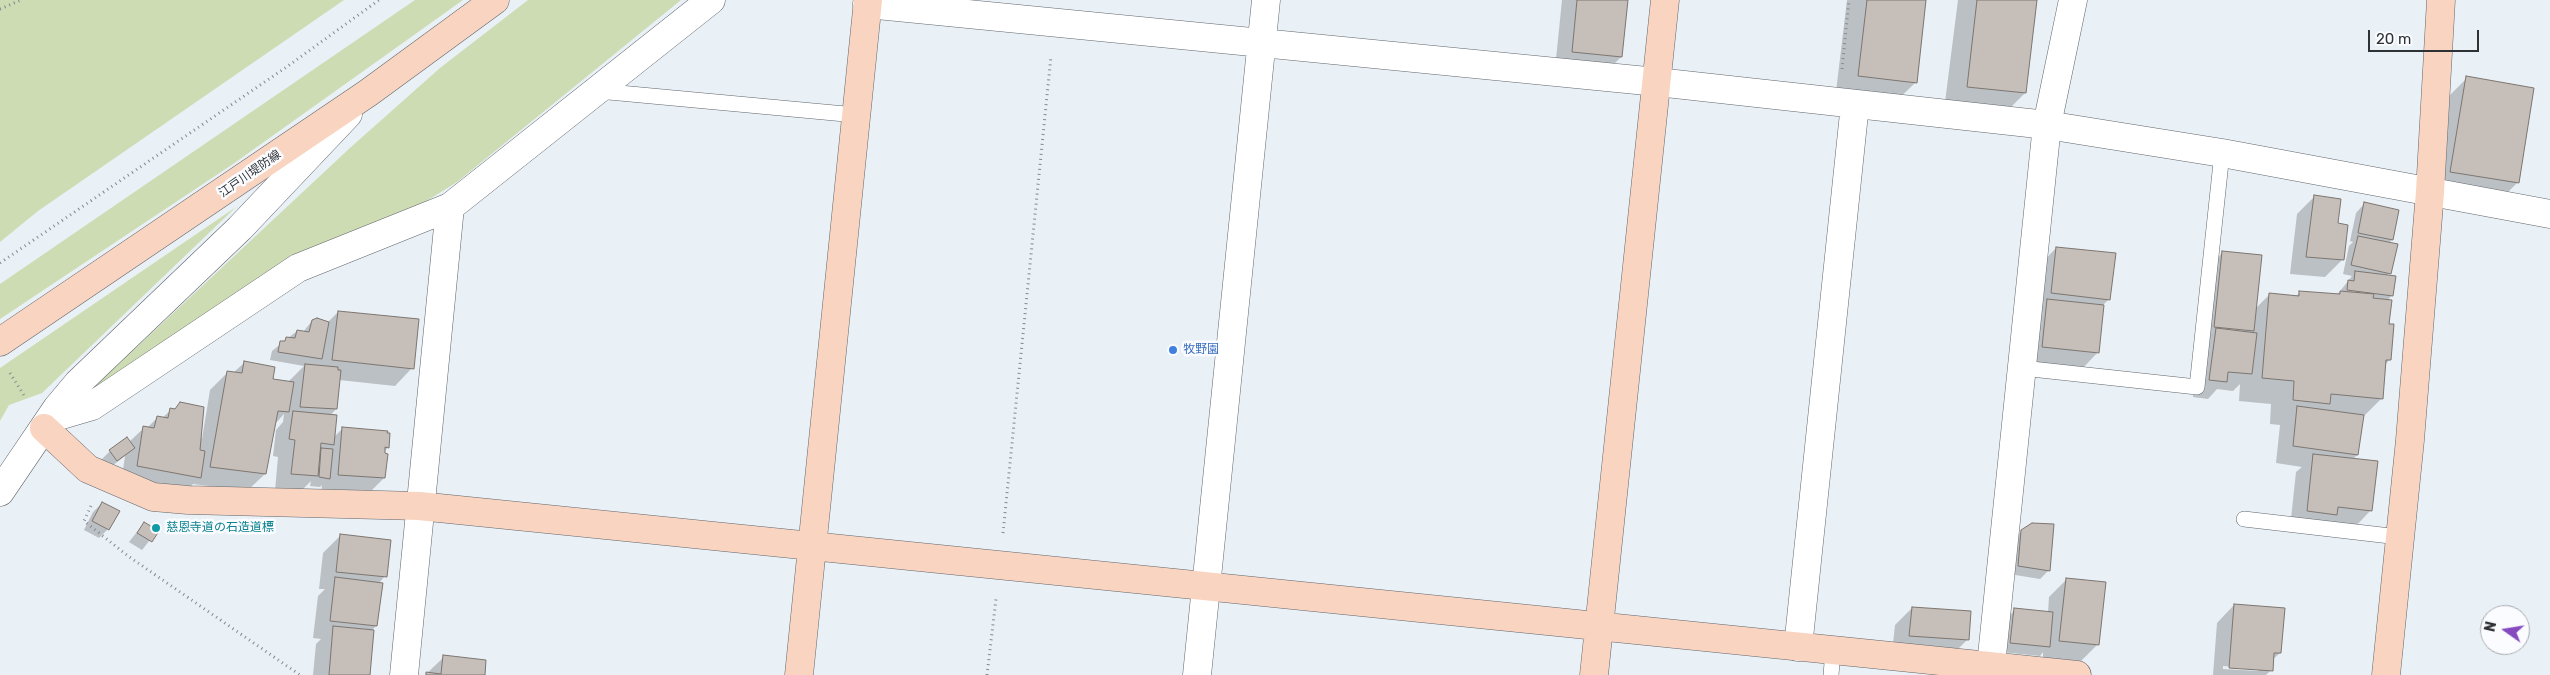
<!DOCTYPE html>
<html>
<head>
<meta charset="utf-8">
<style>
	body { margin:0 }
	#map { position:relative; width:2550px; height:675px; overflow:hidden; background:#e9f0f6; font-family:Rubik,sans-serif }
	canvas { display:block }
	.north { position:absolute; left:2480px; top:605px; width:50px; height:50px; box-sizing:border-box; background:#fafcff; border:1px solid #a9abae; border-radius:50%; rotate:283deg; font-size:14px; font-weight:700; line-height:20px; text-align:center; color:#2f3235 }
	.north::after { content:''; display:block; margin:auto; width:18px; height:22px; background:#864ac0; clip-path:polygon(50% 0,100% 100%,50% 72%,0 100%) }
	.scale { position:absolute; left:2368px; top:30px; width:111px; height:22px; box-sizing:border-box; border:2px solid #2f3235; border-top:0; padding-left:6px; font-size:15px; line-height:18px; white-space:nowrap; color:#2f3235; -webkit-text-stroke:4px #fafcff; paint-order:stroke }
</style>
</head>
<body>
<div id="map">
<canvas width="2550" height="675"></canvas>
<div class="north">N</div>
<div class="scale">20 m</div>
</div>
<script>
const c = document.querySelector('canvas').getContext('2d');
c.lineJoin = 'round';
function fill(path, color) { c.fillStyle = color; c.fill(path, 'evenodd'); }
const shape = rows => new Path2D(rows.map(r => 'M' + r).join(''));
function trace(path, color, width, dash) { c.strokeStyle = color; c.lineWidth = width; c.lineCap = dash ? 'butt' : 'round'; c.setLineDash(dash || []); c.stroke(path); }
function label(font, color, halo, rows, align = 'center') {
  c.font = font + ' Rubik,"Noto Sans JP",sans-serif'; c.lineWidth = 5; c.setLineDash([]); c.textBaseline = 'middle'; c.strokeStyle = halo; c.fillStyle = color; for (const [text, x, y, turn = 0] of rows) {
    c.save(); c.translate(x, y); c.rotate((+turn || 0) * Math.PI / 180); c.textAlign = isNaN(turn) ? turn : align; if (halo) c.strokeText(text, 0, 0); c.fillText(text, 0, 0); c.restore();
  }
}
fill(shape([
	[0,0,344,0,38,211,0,242],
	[415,0,463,0,233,164,0,319,0,284],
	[528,0,681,0,457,182,412,210,281,264,92,389,351,147,440,68],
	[236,207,42,393,9,405,0,421,0,368]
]), '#cddcb3');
fill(shape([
	[1562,0,1627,0,1621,57,1604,74,1555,69],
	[1847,0,1925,0,1915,83,1891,106,1835,100],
	[1958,0,2036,0,2025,93,2001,117,1944,110],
	[2467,78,2517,183,2493,207,2427,196,2443,102],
	[2314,197,2337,225,2346,226,2342,260,2325,277,2290,274,2297,214],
	[2364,204,2392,240,2388,244,2396,245,2387,276,2392,295,2387,301,2389,360,2385,365,2382,398,2362,418,2357,455,2353,459,2371,510,2354,528,2290,528,2296,472,2302,467,2276,463,2280,425,2270,424,2271,404,2239,401,2240,384,2233,391,2217,389,2208,399,2193,397,2206,270,2223,252,2255,309,2270,294,2295,297,2300,292,2337,295,2352,276,2343,274,2349,246,2353,242,2350,241,2356,213],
	[2056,248,2109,299,2103,305,2098,352,2081,370,2025,364,2039,266],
	[338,312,412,368,395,386,339,380,336,409,330,416,333,438,343,428,388,447,384,452,384,478,367,495,321,492,322,485,320,487,310,486,311,481,299,493,275,491,278,457,273,456,276,430,283,422,284,414,275,424,265,474,247,491,193,484,182,495,121,483,125,456,108,469,101,460,110,451,129,442,144,428,147,428,158,417,162,418,171,410,202,439,210,390,228,372,233,373,244,363,272,380,288,382,304,366,270,360,272,351,297,331,303,332,312,321,328,322],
	[102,503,108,529,99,538,84,530,93,512],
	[144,523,157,531,142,550,129,542],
	[2022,531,2049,570,2040,579,2009,574,2013,540],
	[340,536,385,576,378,584,381,584,376,626,371,631,368,675,313,675,316,644,321,639,313,638,318,596,325,589,319,589,323,553],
	[2067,579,2098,644,2081,661,2043,658,2043,652,2040,656,2002,652,2006,619,2015,610,2048,613,2049,597],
	[2234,605,2280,653,2272,660,2271,670,2266,675,2213,675,2217,623],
	[2223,666,2260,669,2258,671,2223,669],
	[1912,608,1967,640,1950,657,1892,653,1895,625],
	[444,657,483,675,425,675]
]), '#0003');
const building = shape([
	[1577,0,1628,0,1622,57,1572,52,1577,0],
	[1867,0,1926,0,1917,83,1858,76,1867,0],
	[1977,0,2037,0,2026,93,1967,87,1977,0],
	[2466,76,2534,88,2519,183,2450,172,2466,76],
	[2314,195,2341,199,2338,223,2348,225,2344,260,2306,257,2314,195],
	[2364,202,2399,210,2393,240,2358,233,2364,202],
	[2358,236,2398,244,2391,274,2351,265,2358,236],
	[2056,247,2116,253,2110,300,2051,293,2056,247],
	[2222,251,2262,255,2254,331,2214,327,2222,251],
	[2355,271,2396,276,2393,296,2347,290,2348,280,2354,281,2355,271],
	[2299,291,2340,294,2340,291,2374,294,2373,298,2392,300,2389,324,2394,324,2391,360,2386,360,2383,399,2331,394,2330,404,2293,400,2294,381,2262,378,2269,293,2299,296,2299,291],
	[2047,299,2104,305,2099,353,2042,347,2047,299],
	[338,311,419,319,414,369,332,360,338,311],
	[317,318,329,322,322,359,278,352,280,341,285,341,286,337,295,338,297,330,309,332,312,320,317,318],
	[2216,328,2257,333,2252,374,2228,372,2227,382,2209,380,2216,328],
	[244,361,275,367,273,379,294,382,289,412,278,411,266,474,210,467,227,371,242,373,244,361],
	[305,364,338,367,338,370,341,370,337,409,300,407,305,364],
	[180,402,204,407,200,450,205,451,201,478,137,466,143,426,154,428,157,416,168,418,170,408,175,409,180,402],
	[2297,406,2364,415,2358,455,2293,446,2297,406],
	[293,411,337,415,334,445,321,443,318,476,291,474,295,440,289,439,293,411],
	[342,427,388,431,387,433,390,433,389,448,385,447,385,453,388,454,385,478,338,475,342,427],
	[127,437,135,448,117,461,109,450,127,437],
	[321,448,333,449,330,479,319,477,321,448],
	[2313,454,2378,461,2372,511,2338,507,2337,515,2307,511,2313,454],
	[102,502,120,511,109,530,92,521,102,502],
	[144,522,159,531,152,542,137,533,144,522],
	[2032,523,2054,524,2050,571,2018,566,2021,530,2032,523],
	[340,534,391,540,387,577,336,572,340,534],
	[335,577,383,583,377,626,330,621,335,577],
	[2066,578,2106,582,2099,645,2059,641,2066,578],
	[2234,604,2285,608,2281,653,2274,653,2273,671,2229,668,2234,604],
	[1912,607,1971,611,1969,640,1909,636,1912,607],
	[2014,608,2053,612,2050,647,2010,643,2014,608],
	[333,626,374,630,370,675,329,675,333,626],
	[443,655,486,660,485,675,426,675,426,672,441,674,443,655]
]);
fill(building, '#c6beb9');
trace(building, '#7c7570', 1);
const lane = shape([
	[598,91,856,115],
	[2022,368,2197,387,2222,153],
	[2244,519,2399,537],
	[1831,675,1833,651]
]);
const street = shape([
	[867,4,1657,82,2047,125,2222,153,2550,214],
	[51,418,92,406,298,268,450,207],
	[0,492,57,408,78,383,240,228,348,114],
	[1798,647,1855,104],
	[404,675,450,207,711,0],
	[1197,675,1266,0],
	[1990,675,2047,125,2073,0]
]);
const secondary = shape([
	[0,342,368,93,495,0],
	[44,428,88,469,153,497,188,500,419,506,2077,675],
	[799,675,868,0],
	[1594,675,1665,0],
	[2386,675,2410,440,2430,192,2441,0]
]);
trace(lane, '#61666c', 16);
trace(street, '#61666c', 29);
trace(secondary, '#61666c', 29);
trace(shape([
	[0,9,21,0],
	[1842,69,1849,0],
	[0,263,288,66,379,0],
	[10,373,25,397],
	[91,506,84,521,128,556,300,675],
	[1003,533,1051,56],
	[987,675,996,599]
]), '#85898e', 3, [1, 4]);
trace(lane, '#fff', 15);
trace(street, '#fff', 28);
trace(secondary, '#f9d4c0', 28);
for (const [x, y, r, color] of [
	[1173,350,5,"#3f7fe0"],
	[156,528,5,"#0f9aa8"]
]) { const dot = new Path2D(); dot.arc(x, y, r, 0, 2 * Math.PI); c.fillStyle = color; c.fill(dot); trace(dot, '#fafcff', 2); }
label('12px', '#2f3235', '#fafcff', [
	["江戸川堤防線",250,174,-35]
]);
label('12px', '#366cbe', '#fafcff', [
	["牧野園",1183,350]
], 'left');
label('12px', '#0d838f', '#fafcff', [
	["慈恩寺道の石造道標",166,528]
], 'left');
</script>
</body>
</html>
